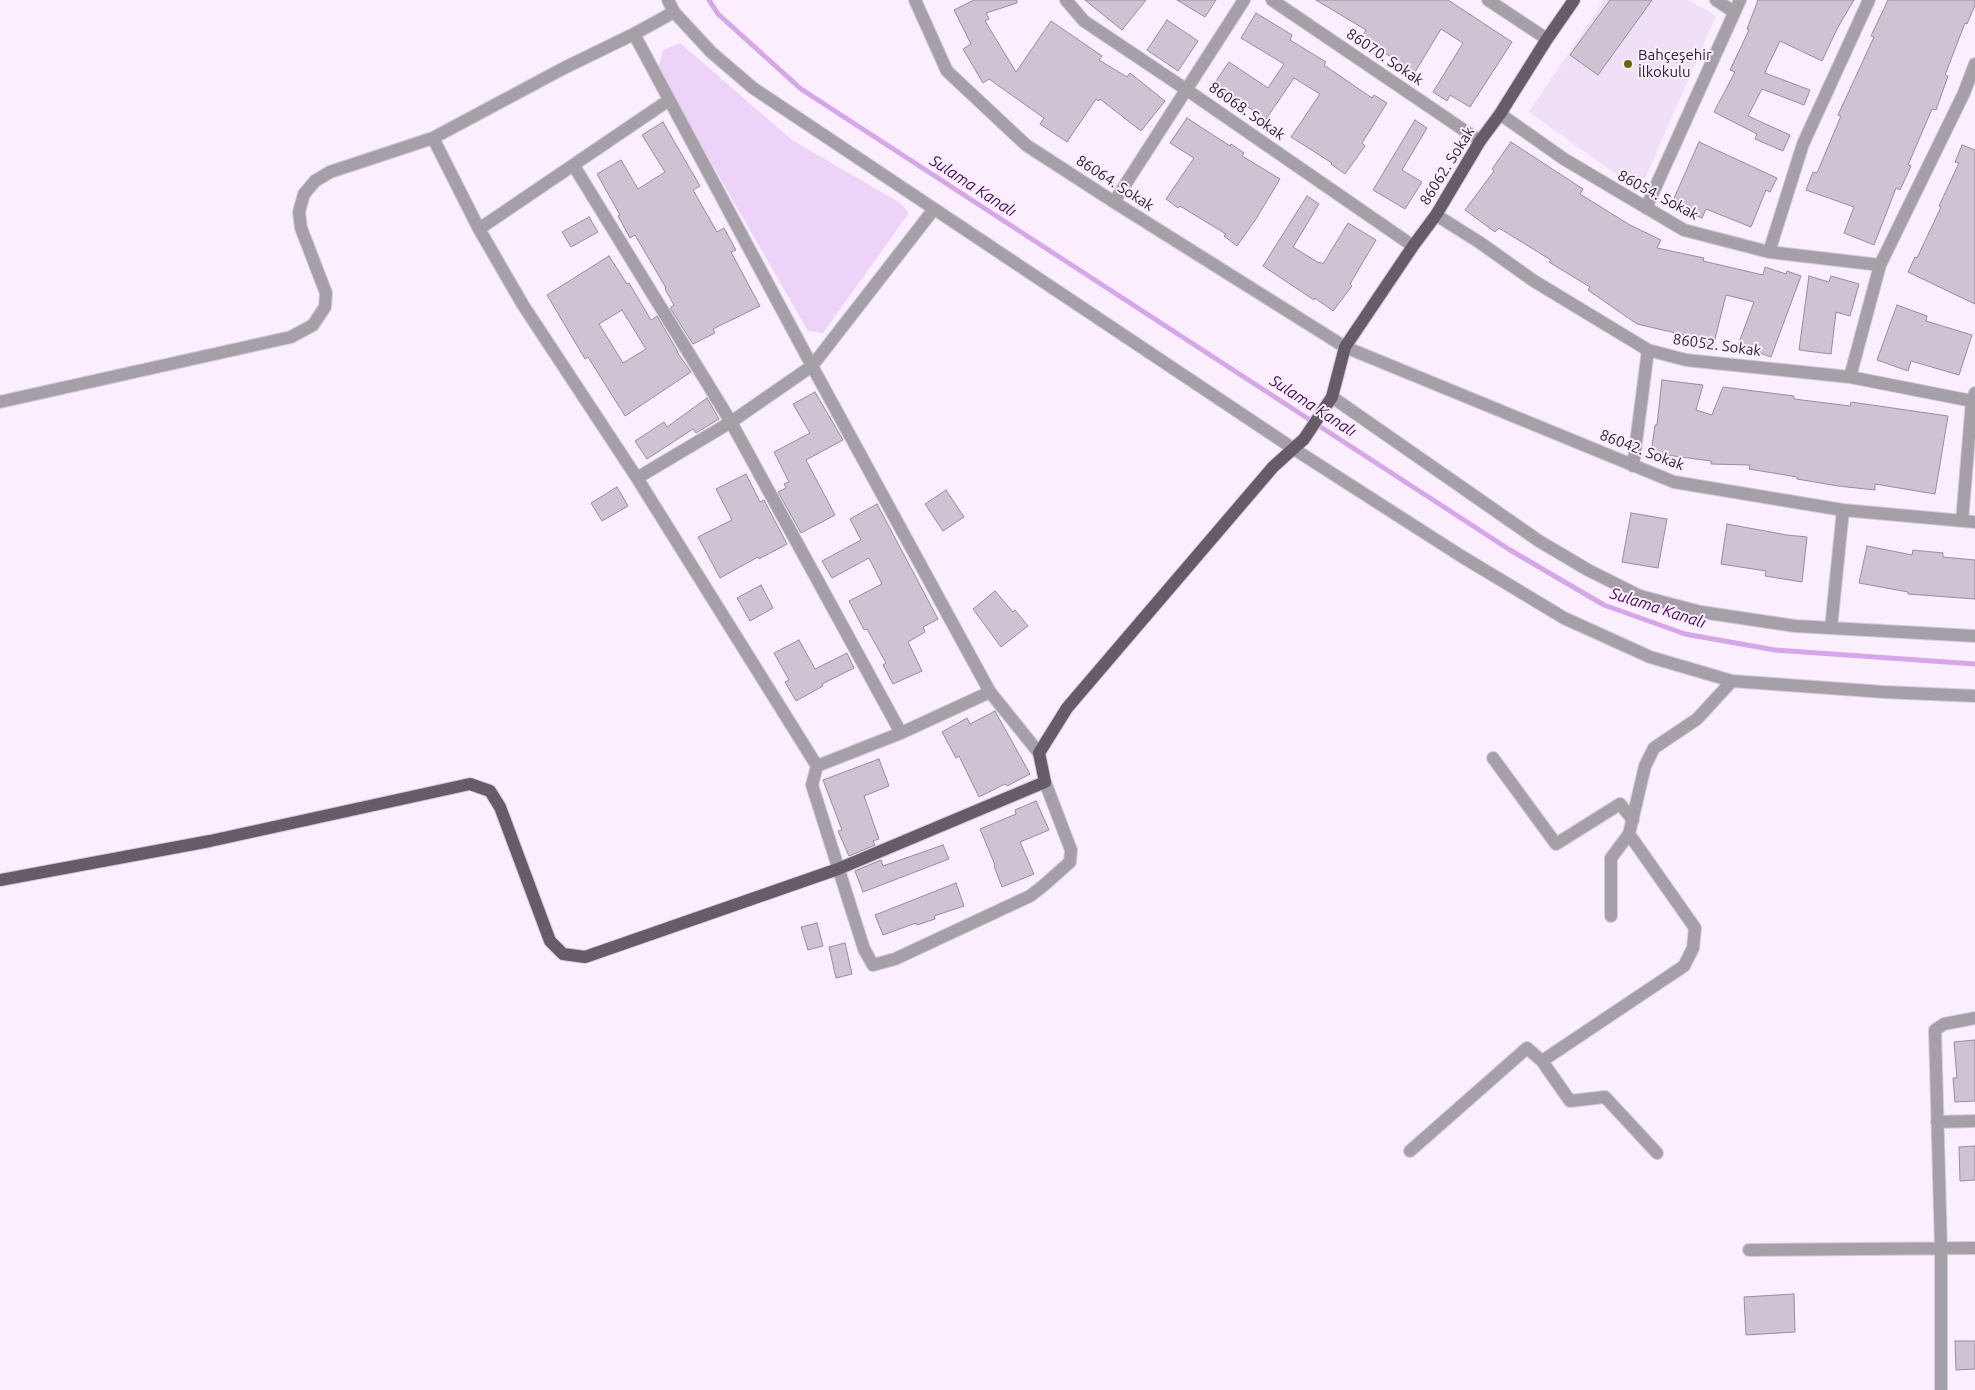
<!DOCTYPE html>
<html>
<head>
<meta charset="utf-8">
<style>
	body { margin:0 }
	canvas { display:block; background:#faeeff }
</style>
</head>
<body>
<canvas width="1975" height="1390"></canvas>
<script>
const c = document.querySelector('canvas').getContext('2d');
c.lineJoin = 'round';
function fill(path, color) { c.fillStyle = color; c.fill(path, 'evenodd'); }
const shape = rows => new Path2D(rows.map(r => 'M' + r).join(''));
function trace(path, color, width, dash) { c.strokeStyle = color; c.lineWidth = width; c.lineCap = dash ? 'butt' : 'round'; c.setLineDash(dash || []); c.stroke(path); }
function label(font, color, halo, rows, align = 'center') {
  c.font = font + ' Ubuntu,sans-serif'; c.lineWidth = 4; c.setLineDash([]); c.textBaseline = 'middle'; c.strokeStyle = halo; c.fillStyle = color; for (const [text, x, y, turn = 0] of rows) {
    c.save(); c.translate(x, y); c.rotate((+turn || 0) * Math.PI / 180); c.textAlign = isNaN(turn) ? turn : align; if (halo) c.strokeText(text, 0, 0); c.fillText(text, 0, 0); c.restore();
  }
}
fill(shape([
	[1604,0,1689,0,1716,16,1646,177,1631,185,1529,112]
]), '#f0e0f7');
fill(shape([
	[680,43,792,140,900,203,909,213,823,333,808,331,658,70,663,50]
]), '#eed3f9');
trace(shape([
	[709,0,718,14,801,89,1510,550,1604,605,1685,634,1775,650,1975,664]
]), '#d6a6ea', 5);
const building = shape([
	[974,0,1017,0,1017,3,986,13,989,19,985,21,1016,72,1051,21,1102,56,1099,60,1127,77,1130,73,1165,101,1141,131,1100,99,1099,101,1096,99,1067,142,1040,124,1044,118,989,79,983,83,963,49,971,44,954,10,974,0],
	[1085,0,1146,0,1122,30,1085,0],
	[1177,0,1216,0,1205,17,1177,0],
	[1316,0,1448,0,1512,42,1470,107,1450,95,1447,101,1433,92,1463,43,1441,29,1415,72,1361,38,1366,30,1316,0],
	[1610,0,1652,0,1598,75,1570,55,1610,0],
	[1758,0,1854,0,1838,27,1822,61,1780,41,1766,70,1765,73,1810,90,1804,105,1762,89,1748,116,1790,135,1783,151,1755,139,1757,134,1714,112,1735,72,1730,70,1749,30,1747,29,1758,0],
	[1888,0,1975,0,1975,5,1967,24,1965,23,1945,75,1948,76,1936,110,1932,109,1908,165,1911,166,1900,190,1896,188,1874,245,1844,233,1854,207,1806,190,1813,172,1817,173,1841,116,1838,115,1874,37,1871,36,1888,0],
	[1256,13,1292,35,1290,40,1326,62,1324,65,1372,98,1374,95,1387,103,1362,143,1365,146,1345,174,1331,164,1332,163,1291,137,1320,94,1294,78,1266,119,1245,105,1243,108,1212,87,1229,62,1268,88,1284,64,1241,38,1256,13],
	[1167,20,1198,41,1178,71,1147,50,1167,20],
	[1187,118,1230,146,1231,144,1244,153,1242,156,1280,179,1256,219,1237,246,1224,236,1226,234,1180,206,1178,208,1166,199,1194,158,1170,143,1187,118],
	[1415,120,1427,128,1402,170,1422,182,1405,209,1373,190,1415,120],
	[663,122,700,186,693,190,717,232,724,228,736,250,731,252,760,306,713,329,715,333,693,344,670,308,674,305,665,289,666,288,635,235,630,238,618,216,620,215,597,174,621,160,638,189,665,172,642,135,663,122],
	[1511,142,1583,189,1580,194,1630,225,1661,240,1657,248,1704,258,1703,261,1763,275,1765,267,1786,274,1787,271,1801,276,1771,357,1738,345,1754,302,1726,295,1713,347,1691,342,1693,337,1637,324,1588,290,1590,287,1549,262,1551,260,1499,228,1495,232,1465,210,1494,171,1492,169,1511,142],
	[1699,142,1777,178,1770,192,1766,190,1751,227,1706,209,1702,218,1671,205,1699,142],
	[1962,145,1975,150,1975,304,1908,272,1915,257,1917,258,1941,207,1939,206,1959,163,1955,162,1962,145],
	[1307,196,1319,204,1293,247,1319,263,1320,262,1323,264,1348,223,1376,240,1350,284,1352,286,1333,311,1315,298,1314,300,1263,266,1307,196],
	[589,217,598,232,571,247,562,232,589,217],
	[609,256,627,284,629,283,651,320,657,316,678,352,677,352,691,372,625,416,588,357,585,359,547,295,609,256],
	[622,310,646,349,623,363,599,324,622,310],
	[1809,276,1829,282,1831,276,1859,284,1850,316,1836,312,1831,354,1799,350,1809,276],
	[1897,305,1927,316,1926,321,1972,335,1959,375,1911,361,1908,371,1877,360,1897,305],
	[1662,380,1703,385,1696,410,1712,415,1723,387,1794,396,1794,399,1850,406,1851,402,1948,416,1935,494,1875,484,1875,490,1838,486,1797,479,1797,477,1749,469,1750,465,1711,464,1711,461,1651,453,1655,425,1657,425,1662,380],
	[815,392,843,440,806,460,835,515,801,533,778,492,786,488,784,484,789,482,774,452,810,433,793,404,815,392],
	[707,398,719,419,696,433,693,429,647,459,635,441,664,422,667,427,707,398],
	[746,474,760,502,764,500,787,544,759,559,758,557,720,578,698,537,732,520,716,489,746,474],
	[617,487,628,506,602,521,591,503,617,487],
	[946,490,964,517,943,531,925,504,946,490],
	[877,504,938,619,923,627,925,632,908,642,922,671,893,684,883,665,886,663,867,629,864,630,849,601,882,584,869,558,832,578,822,561,861,540,850,519,877,504],
	[1631,513,1667,519,1658,568,1622,562,1631,513],
	[1727,524,1787,535,1807,537,1802,582,1765,576,1766,571,1721,564,1727,524],
	[1867,546,1912,555,1913,550,1943,553,1943,557,1975,560,1975,599,1908,594,1908,592,1859,583,1867,546],
	[761,585,773,608,750,621,737,598,761,585],
	[995,591,1013,612,1015,610,1028,626,1001,647,973,609,995,591],
	[799,640,815,669,847,653,854,668,822,684,823,686,796,701,785,682,789,680,774,653,799,640],
	[995,711,1030,774,1007,786,1005,784,979,797,959,756,956,758,942,732,967,718,970,724,995,711],
	[879,759,889,786,864,796,879,839,873,841,875,845,849,856,838,831,842,830,823,780,879,759],
	[1036,801,1049,830,1020,842,1034,874,1002,887,994,866,995,865,980,829,1016,814,1015,810,1036,801],
	[943,845,949,859,863,892,855,871,881,860,883,866,943,845],
	[956,883,964,906,934,916,935,919,917,925,916,923,883,935,875,915,956,883],
	[817,923,823,946,808,950,801,927,817,923],
	[845,943,852,974,836,978,829,947,845,943],
	[1975,1040,1975,1101,1955,1102,1953,1078,1957,1078,1954,1042,1975,1040],
	[1975,1146,1975,1180,1960,1181,1959,1147,1975,1146],
	[1794,1294,1795,1332,1746,1335,1744,1297,1794,1294],
	[1955,1341,1975,1341,1975,1369,1956,1370,1955,1341]
]);
fill(building, '#cec3d3');
trace(building, '#978d9c', 1);
const minor = shape([
	[668,0,674,12,711,52,753,88,1294,449,1461,556,1564,618,1650,657,1732,681,1884,692,1975,696],
	[915,0,947,71,1026,145,1114,202,1345,347,1674,482,1843,510,1975,522],
	[1066,0,1084,21,1187,90,1413,246],
	[1272,0,1480,141],
	[1488,0,1547,39],
	[1716,0,1734,12],
	[634,34,812,366,990,692,1039,753],
	[1500,114,1564,159,1684,230,1769,252,1880,265],
	[433,138,479,229,523,305,637,478,817,766,812,785,864,949,873,965,895,959,1030,896,1043,886,1070,862,1071,850,1045,782],
	[574,166,731,422,901,733],
	[1114,202,1244,0],
	[1646,208,1740,0],
	[1436,215,1479,242,1534,281,1648,350,1686,360,1850,377,1972,401],
	[479,229,669,100],
	[1769,252,1803,144,1869,0],
	[1850,377,1880,265,1964,93,1975,64],
	[1332,397,1539,541,1588,570,1640,596,1701,612,1795,626,1975,636],
	[0,402,291,337,313,325,325,307,326,293,301,228,299,212,304,194,315,181,330,172,433,138,564,68,634,34,674,12],
	[1633,466,1648,350],
	[637,478,731,422,812,366,934,209],
	[1962,521,1972,401,1975,393],
	[1831,628,1843,510],
	[1493,758,1556,844,1620,804,1633,820],
	[817,766,901,733,990,692],
	[1611,916,1611,858,1629,834],
	[1542,1061,1570,1101,1605,1097,1657,1153],
	[1937,1122,1975,1121],
	[1410,1151,1527,1048,1542,1061,1684,966,1693,948,1695,928,1629,834,1645,766,1654,748,1697,719,1732,681],
	[1749,1250,1975,1248],
	[1941,1390,1941,1249,1935,1030,1944,1024,1975,1018]
]);
const major = shape([
	[0,880,210,841,470,784,490,791,500,807,550,941,563,954,585,957,838,869,1045,782,1039,753,1067,708,1273,467,1304,439,1332,397,1345,347,1413,246,1436,215,1480,141,1500,114,1547,39,1574,0]
]);
trace(minor, '#d5cad9', 14);
trace(major, '#d5cad9', 14);
trace(minor, '#a5a0a7', 12);
trace(major, '#655c68', 12);
for (const [x, y, r, color] of [
	[1628,64,5,"#6d6700"]
]) { const dot = new Path2D(); dot.arc(x, y, r, 0, 2 * Math.PI); c.fillStyle = color; c.fill(dot); trace(dot, '#faeeff', 2); }
label('15px', '#2a262c', '#faeeff', [
	["Bahçeşehir",1638,55],
	["İlkokulu",1638,72]
], 'left');
label('15px', '#2a262c', '#faeeff', [
	["86070. Sokak",1385,57,34],
	["86068. Sokak",1247,111,35],
	["86062. Sokak",1447,166,-58],
	["86064. Sokak",1115,183,33],
	["86054. Sokak",1658,195,28],
	["86052. Sokak",1717,345,8],
	["86042. Sokak",1642,450,21]
]);
label('italic 16px', '#48095c', '#faeeff', [
	["Sulama Kanalı",973,186,33],
	["Sulama Kanalı",1313,406,33],
	["Sulama Kanalı",1658,608,18]
]);
</script>
</body>
</html>
